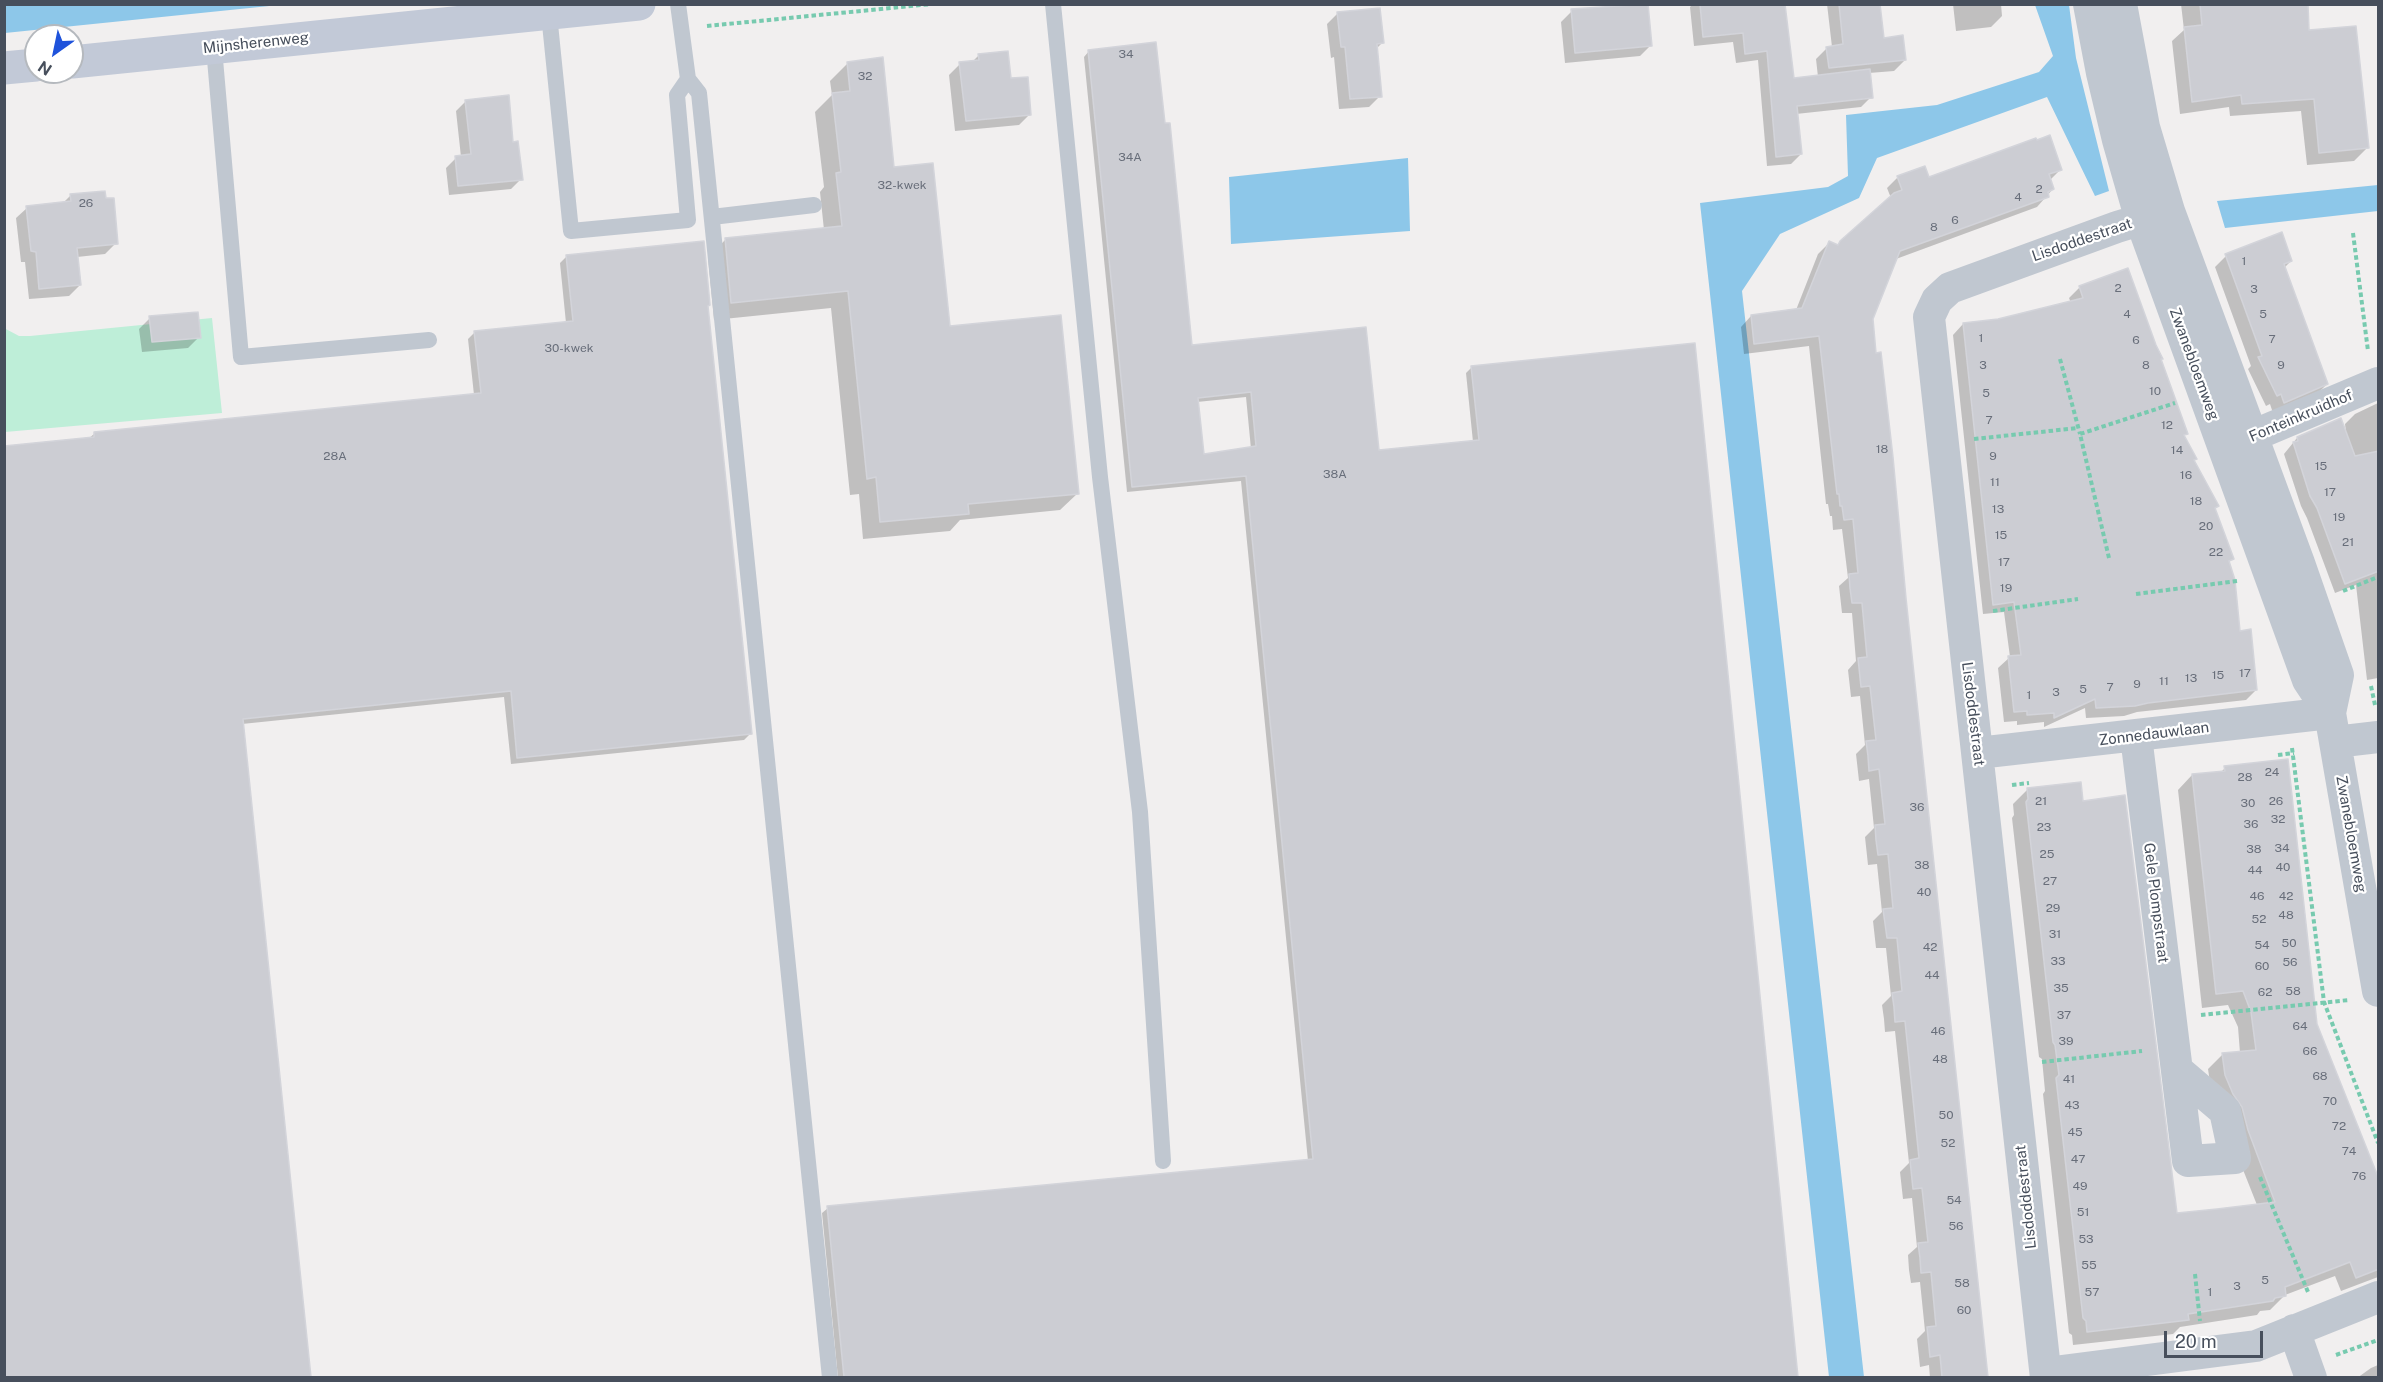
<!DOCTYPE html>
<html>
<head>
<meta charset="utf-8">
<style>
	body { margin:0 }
	#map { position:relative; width:2383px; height:1382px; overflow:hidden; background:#f1efef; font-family:"Public Sans",sans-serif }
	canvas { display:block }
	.frame { position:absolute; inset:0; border:6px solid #474f5c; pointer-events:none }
	.north { position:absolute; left:24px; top:24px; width:60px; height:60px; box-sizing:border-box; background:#fff; border:2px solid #b5b9be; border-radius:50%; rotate:213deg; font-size:16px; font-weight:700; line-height:24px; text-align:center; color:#474f5c }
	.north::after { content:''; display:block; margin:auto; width:21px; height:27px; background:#1f53db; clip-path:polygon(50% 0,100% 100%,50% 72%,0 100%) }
	.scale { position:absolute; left:2164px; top:1331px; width:99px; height:27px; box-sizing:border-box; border:3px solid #474f5c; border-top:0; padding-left:8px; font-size:18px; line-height:21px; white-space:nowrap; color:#474f5c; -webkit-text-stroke:4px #fff; paint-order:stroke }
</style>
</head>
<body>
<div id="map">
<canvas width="2383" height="1382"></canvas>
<div class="frame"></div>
<div class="north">N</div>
<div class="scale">20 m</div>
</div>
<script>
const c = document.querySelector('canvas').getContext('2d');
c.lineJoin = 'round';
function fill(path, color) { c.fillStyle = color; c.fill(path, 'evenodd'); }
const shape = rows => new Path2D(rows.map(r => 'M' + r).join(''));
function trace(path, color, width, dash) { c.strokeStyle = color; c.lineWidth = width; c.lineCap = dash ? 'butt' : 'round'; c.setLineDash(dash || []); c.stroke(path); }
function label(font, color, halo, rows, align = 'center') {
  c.font = font + ' "Public Sans",sans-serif'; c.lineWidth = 4.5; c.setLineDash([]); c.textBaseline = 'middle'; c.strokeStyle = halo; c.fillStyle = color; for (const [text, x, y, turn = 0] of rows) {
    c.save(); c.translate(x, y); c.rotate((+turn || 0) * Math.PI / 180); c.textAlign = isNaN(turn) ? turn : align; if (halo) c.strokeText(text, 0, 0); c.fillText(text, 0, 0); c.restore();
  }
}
fill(shape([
	[212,318,222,413,5,432,4,328,19,336,30,336]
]), '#beeed8');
fill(shape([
	[5,4,279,4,279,5,5,33],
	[2035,5,2069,5,2076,58,2109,191,2095,196,2047,97,1877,158,1859,198,1780,234,1742,291,1864,1377,1829,1377,1700,203,1828,187,1848,176,1846,115,1937,105,2039,72,2053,56],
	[1408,158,1410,231,1231,244,1229,177],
	[2378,185,2378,211,2225,228,2217,201]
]), '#8dc7e9');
fill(shape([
	[1693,4,1761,4,1792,79,1818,77,1816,59,1827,48,1832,47,1827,4,1878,4,1882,40,1905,60,1894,71,1869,73,1871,97,1861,107,1796,114,1801,154,1791,164,1767,166,1758,60,1736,63,1733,42,1694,46,1690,7],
	[1953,4,2001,4,2002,16,1991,27,1956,31],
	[2181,4,2276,4,2279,35,2367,148,2354,161,2307,165,2301,111,2230,116,2229,107,2180,114,2172,41,2184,30],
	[1572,11,1651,45,1640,56,1565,63,1561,22],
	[1338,13,1383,42,1376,49,1380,96,1369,107,1339,109,1334,57,1331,58,1327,24],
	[1089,51,1191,347,1378,452,1473,442,1466,373,1472,367,1694,344,1796,1378,838,1378,822,1213,828,1208,1308,1161,1241,481,1127,492,1084,57],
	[1246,397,1251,449,1202,456,1197,402],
	[979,55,1009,80,1030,114,1019,125,955,131,949,75,960,64,972,62],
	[848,63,892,169,949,328,1078,493,1060,510,960,520,950,531,863,539,859,494,850,495,831,308,714,320,708,258,725,240,824,230,820,192,824,187,815,112,832,95,830,81],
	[466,101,512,143,521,179,511,189,449,195,446,168,456,158,461,157,456,111],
	[2061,169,2050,180,2053,189,2037,207,1896,259,1872,319,1904,598,1986,1378,1930,1378,1929,1365,1920,1367,1917,1339,1925,1331,1920,1282,1911,1283,1909,1270,1908,1255,1917,1247,1912,1198,1903,1199,1900,1172,1909,1163,1895,1031,1885,1032,1884,1019,1882,1005,1891,996,1886,948,1876,948,1873,921,1882,912,1877,864,1868,865,1865,837,1874,828,1869,779,1859,781,1856,754,1865,745,1860,696,1851,697,1848,670,1856,661,1852,613,1842,613,1839,586,1848,578,1842,529,1833,530,1832,516,1830,516,1828,504,1826,504,1809,346,1744,354,1741,327,1751,316,1796,310,1818,254,1829,243,1836,246,1891,198,1887,188,1898,177,1928,179],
	[70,196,116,243,105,254,77,257,80,285,69,296,29,299,25,262,21,262,16,218,27,208,62,204],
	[567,256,707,307,751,733,744,740,511,764,504,697,242,724,309,1378,4,1378,4,448,88,439,94,434,474,395,468,339,475,332,566,323,560,263],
	[2226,256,2291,261,2284,268,2327,384,2316,395,2273,413,2270,404,2266,406,2248,369,2251,366,2215,267],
	[2080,287,2160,360,2186,434,2183,436,2195,459,2193,461,2217,506,2214,509,2232,559,2228,563,2238,632,2256,690,2246,700,2137,712,2124,716,2086,718,2085,708,2044,727,2044,722,2017,725,2017,721,2004,722,1998,668,2010,657,2004,612,1983,614,1953,335,1963,324,1999,321,2071,303,2069,298],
	[150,318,199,337,188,348,142,352,139,329],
	[2378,403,2378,678,2367,680,2356,585,2335,593,2307,518,2301,506,2284,454,2297,438,2346,432,2345,424,2355,414],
	[2225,768,2316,1024,2378,1184,2378,1277,2341,1291,2335,1276,2285,1295,2270,1310,2260,1311,2257,1315,2180,1327,2173,1334,2073,1345,2072,1335,2069,1333,2043,1094,2045,1091,2042,1059,2039,1057,2012,818,2014,815,2013,804,2028,789,2082,803,2176,1215,2257,1205,2211,1089,2208,1069,2223,1054,2240,1053,2238,1027,2228,1005,2202,1008,2178,790,2192,775,2220,773],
	[2378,1365,2378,1378,2357,1378,2371,1368]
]), '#0003');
const building = shape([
	[1648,4,1652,46,1575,53,1571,9,1648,4],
	[1700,4,1785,4,1794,78,1870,69,1873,98,1797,106,1802,154,1776,157,1767,51,1745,54,1743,33,1703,37,1700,4],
	[1839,4,1880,4,1884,38,1903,35,1906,60,1829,68,1826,47,1843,44,1839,4],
	[2200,4,2308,4,2309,30,2356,26,2369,148,2319,153,2314,99,2242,104,2241,95,2192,102,2184,27,2202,25,2200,4],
	[1380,8,1384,43,1377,44,1382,97,1350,99,1345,47,1341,47,1337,12,1380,8],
	[1156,42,1165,123,1170,123,1192,345,1366,327,1379,450,1479,440,1471,366,1695,343,1798,1377,844,1377,827,1206,1313,1159,1246,476,1132,487,1088,50,1156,42],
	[1251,392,1256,446,1204,454,1198,398,1251,392],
	[1008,51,1011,78,1028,77,1031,115,966,121,959,62,979,60,978,54,1008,51],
	[883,57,894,167,933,163,950,326,1061,315,1079,494,968,504,969,514,880,522,876,477,867,479,848,291,731,303,725,238,842,226,836,173,841,172,832,93,850,91,847,62,883,57],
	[509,95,513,142,518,141,523,180,458,186,455,156,471,154,465,100,509,95],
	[2050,135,2062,170,2049,174,2054,189,2048,192,2049,197,1900,251,1873,319,1876,353,1881,352,1893,457,1906,598,1988,1377,1942,1377,1940,1355,1930,1357,1927,1327,1936,1326,1931,1272,1921,1273,1920,1258,1918,1243,1928,1242,1922,1188,1913,1189,1910,1160,1919,1158,1905,1021,1895,1022,1894,1007,1892,993,1902,991,1897,938,1887,938,1883,909,1893,908,1888,854,1878,855,1876,840,1875,825,1885,824,1879,769,1869,771,1868,756,1866,741,1876,740,1870,686,1861,687,1858,658,1867,657,1862,603,1852,603,1850,588,1849,574,1858,573,1853,519,1844,520,1842,506,1840,506,1839,494,1837,494,1819,336,1754,344,1751,315,1802,308,1829,241,1838,245,1840,241,1894,193,1902,190,1897,176,1925,166,1929,177,2036,138,2037,140,2050,135],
	[105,191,106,198,114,198,118,244,77,248,81,285,39,289,36,252,31,251,26,206,71,201,70,194,105,191],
	[2282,232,2292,261,2284,264,2328,384,2284,403,2281,394,2277,396,2258,357,2262,356,2225,254,2282,232],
	[704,241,710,305,708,306,752,734,517,758,511,691,243,719,311,1377,4,1377,4,446,94,437,94,432,481,393,474,331,573,321,566,255,704,241],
	[2128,268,2156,345,2163,359,2161,359,2188,434,2184,435,2197,459,2194,460,2219,506,2215,508,2234,559,2229,561,2235,580,2240,631,2251,629,2257,690,2148,703,2135,706,2096,708,2095,699,2054,718,2054,713,2027,715,2027,711,2014,712,2008,656,2021,655,2014,602,1993,605,1963,323,1998,319,2083,298,2079,286,2128,268],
	[198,312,201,338,152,342,149,316,198,312],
	[2341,418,2355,456,2379,451,2379,571,2345,584,2317,508,2310,496,2293,442,2298,441,2297,437,2341,418],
	[2288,759,2317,1024,2379,1179,2379,1269,2356,1278,2350,1262,2285,1287,2286,1296,2275,1298,2273,1301,2188,1314,2189,1320,2087,1332,2086,1321,2083,1318,2056,1078,2059,1075,2055,1045,2053,1042,2038,908,2026,802,2028,799,2027,788,2081,782,2083,801,2125,795,2177,1213,2217,1209,2275,1202,2248,1130,2242,1107,2233,1094,2225,1075,2222,1053,2256,1050,2251,1012,2243,991,2216,994,2192,774,2225,771,2224,766,2288,759]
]);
fill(building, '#cccdd3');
trace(building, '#d3d4da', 1.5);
trace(shape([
	[707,26,932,4],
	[2353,233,2368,351],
	[2060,359,2080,434],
	[1974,439,2078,428],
	[2109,558,2080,434,2175,403],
	[2343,591,2378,577],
	[2136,594,2237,581],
	[1993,611,2078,599],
	[2371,686,2375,705],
	[2292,748,2324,1002,2378,1143],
	[2278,755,2294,753],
	[2012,785,2029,783],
	[2201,1015,2349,1000],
	[2042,1062,2142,1051],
	[2260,1177,2308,1292],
	[2195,1274,2200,1321],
	[2336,1355,2378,1340]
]), '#77caaf', 4, [4.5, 3]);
trace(shape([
	[678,4,688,79,699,93,830,1378],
	[1053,4,1100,477,1140,812,1163,1161],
	[549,14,571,231,688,220,677,95,688,79],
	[214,48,241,357,429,340],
	[712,217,814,205]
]), '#c0c7d0', 16);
trace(shape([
	[2089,4,2102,73,2118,140,2141,220,2308,680,2330,713],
	[2121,4,2144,127,2169,211,2299,563,2338,675,2330,713,2378,991],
	[2233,444,2378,383],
	[2136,736,2188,1161,2235,1158,2225,1111,2177,1070],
	[2335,742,2378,737],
	[1978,753,2330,713],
	[2294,1330,2311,1378],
	[2046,1373,2256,1346,2378,1297],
	[2046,1378,1929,317,1937,300,1950,288,2117,227,2169,211]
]), '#c0c7d0', 32);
trace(shape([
	[72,62,639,4],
	[4,68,36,65]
]), '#c2c9d7', 33);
label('12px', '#686e7a', null, [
	["34",1126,54],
	["32",865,76],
	["34A",1130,157],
	["32-kwek",902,185],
	["2",2039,189],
	["4",2018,197],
	["26",86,203],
	["6",1955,220],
	["8",1934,227],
	["1",2244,261],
	["2",2118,288],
	["3",2254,289],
	["4",2127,314],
	["5",2263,314],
	["1",1981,338],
	["7",2272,339],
	["6",2136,340],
	["30-kwek",569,348],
	["3",1983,365],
	["8",2146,365],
	["9",2281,365],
	["10",2155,391],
	["5",1986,393],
	["7",1989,420],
	["12",2167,425],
	["18",1882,449],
	["14",2177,450],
	["28A",335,456],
	["9",1993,456],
	["15",2321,466],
	["38A",1335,474],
	["16",2186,475],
	["11",1995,482],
	["17",2330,492],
	["18",2196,501],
	["13",1998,509],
	["19",2339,517],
	["20",2206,526],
	["15",2001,535],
	["21",2348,542],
	["22",2216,552],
	["17",2004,562],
	["19",2006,588],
	["17",2245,673],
	["15",2218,675],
	["13",2191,678],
	["11",2164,681],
	["9",2137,684],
	["7",2110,687],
	["5",2083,689],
	["3",2056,692],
	["1",2029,695],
	["24",2272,772],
	["28",2245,777],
	["21",2041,801],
	["26",2276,801],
	["30",2248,803],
	["36",1917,807],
	["32",2278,819],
	["36",2251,824],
	["23",2044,827],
	["34",2282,848],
	["38",2254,849],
	["25",2047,854],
	["38",1922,865],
	["40",2283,867],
	["44",2255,870],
	["27",2050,881],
	["40",1924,892],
	["46",2257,896],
	["42",2286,896],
	["29",2053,908],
	["48",2286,915],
	["52",2259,919],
	["31",2055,934],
	["50",2289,943],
	["54",2262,945],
	["42",1930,947],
	["33",2058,961],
	["56",2290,962],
	["60",2262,966],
	["44",1932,975],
	["35",2061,988],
	["58",2293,991],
	["62",2265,992],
	["37",2064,1015],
	["64",2300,1026],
	["46",1938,1031],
	["39",2066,1041],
	["66",2310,1051],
	["48",1940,1059],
	["68",2320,1076],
	["41",2069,1079],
	["70",2330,1101],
	["43",2072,1105],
	["50",1946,1115],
	["72",2339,1126],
	["45",2075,1132],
	["52",1948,1143],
	["74",2349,1151],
	["47",2078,1159],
	["76",2359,1176],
	["49",2080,1186],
	["54",1954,1200],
	["51",2083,1212],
	["56",1956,1226],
	["53",2086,1239],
	["55",2089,1265],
	["5",2265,1280],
	["58",1962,1283],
	["3",2237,1286],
	["57",2092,1292],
	["1",2210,1292],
	["60",1964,1310]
]);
label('15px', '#474f5c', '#fff', [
	["Mijnsherenweg",256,43,-6],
	["Lisdoddestraat",2082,240,-19],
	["Zwanebloemweg",2194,364,70],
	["Fonteinkruidhof",2301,416,-23],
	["Lisdoddestraat",1973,714,83],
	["Zonnedauwlaan",2154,734,-7],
	["Zwanebloemweg",2351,834,80],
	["Gele Plompstraat",2156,903,83],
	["Lisdoddestraat",2026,1197,-96]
]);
</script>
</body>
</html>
